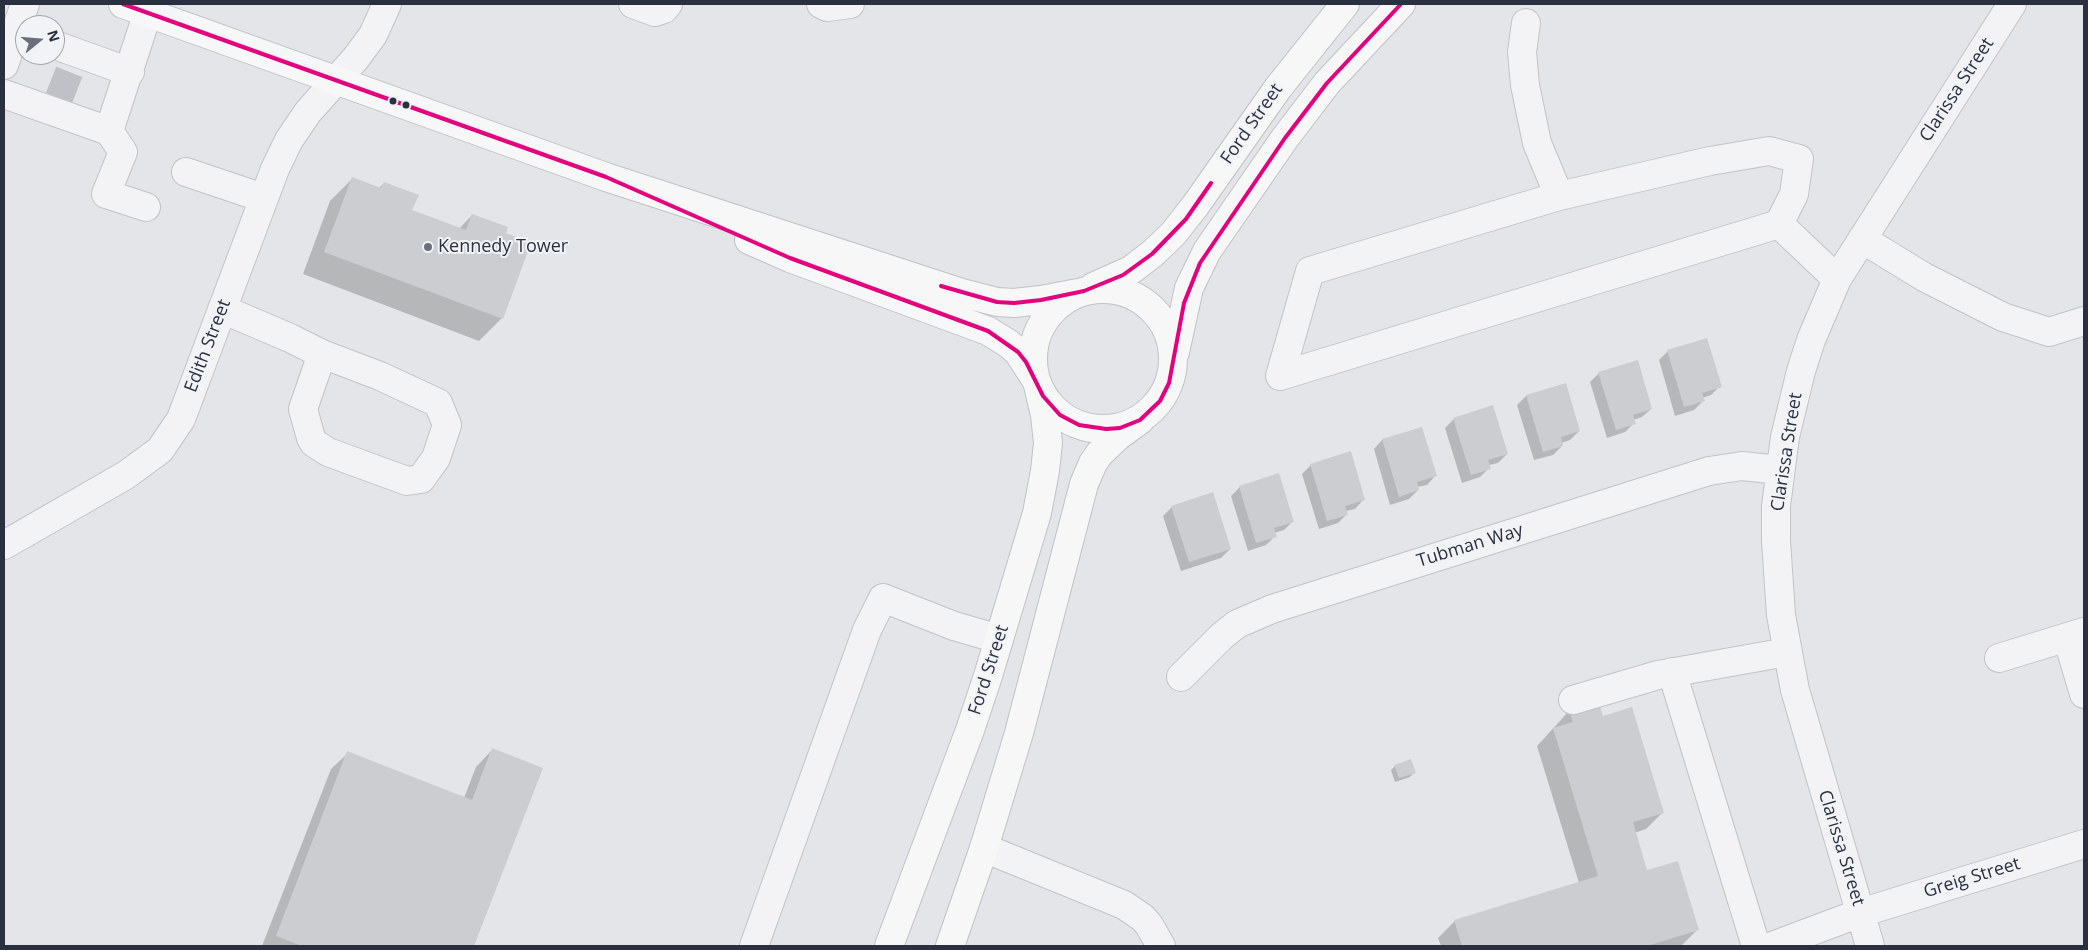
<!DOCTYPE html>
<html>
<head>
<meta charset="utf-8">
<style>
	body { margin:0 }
	#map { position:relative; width:2088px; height:950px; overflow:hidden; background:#e4e5e8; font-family:"Open Sans",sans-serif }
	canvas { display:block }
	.frame { position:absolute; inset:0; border:5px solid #2b3041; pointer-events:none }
	.north { position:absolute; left:15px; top:15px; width:50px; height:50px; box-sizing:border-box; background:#f2f3f7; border:1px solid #a2a5ae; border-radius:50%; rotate:73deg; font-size:14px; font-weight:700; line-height:20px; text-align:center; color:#2b3041 }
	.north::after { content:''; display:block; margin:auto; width:18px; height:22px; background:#6c6f7b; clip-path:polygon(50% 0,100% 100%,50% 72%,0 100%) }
</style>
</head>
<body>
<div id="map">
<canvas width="2088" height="950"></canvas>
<div class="frame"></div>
<div class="north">N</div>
</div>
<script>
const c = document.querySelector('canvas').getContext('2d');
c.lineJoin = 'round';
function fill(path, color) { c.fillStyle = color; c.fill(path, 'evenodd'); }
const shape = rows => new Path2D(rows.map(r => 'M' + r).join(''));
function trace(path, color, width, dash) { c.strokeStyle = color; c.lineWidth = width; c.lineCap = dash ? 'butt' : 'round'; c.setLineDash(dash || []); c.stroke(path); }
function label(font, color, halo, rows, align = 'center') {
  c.font = font + ' "Open Sans",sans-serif'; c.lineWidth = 4; c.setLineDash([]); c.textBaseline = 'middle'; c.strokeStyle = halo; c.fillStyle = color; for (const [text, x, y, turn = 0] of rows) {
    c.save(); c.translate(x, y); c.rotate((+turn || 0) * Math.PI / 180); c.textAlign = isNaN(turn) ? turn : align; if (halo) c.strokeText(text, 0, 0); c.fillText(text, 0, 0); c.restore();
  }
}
fill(shape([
	[352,179,378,189,384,183,411,211,459,229,472,215,504,234,502,318,479,341,303,274,330,201],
	[1668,351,1720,386,1711,395,1702,398,1703,401,1694,410,1675,416,1659,360],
	[1599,373,1651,409,1642,417,1633,420,1634,423,1625,432,1607,438,1590,382],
	[1565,384,1579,431,1570,440,1561,443,1562,446,1553,455,1534,460,1517,405,1526,396],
	[1454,419,1507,454,1498,463,1489,465,1489,468,1480,477,1462,483,1445,428],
	[1421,429,1435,476,1427,485,1417,487,1418,490,1409,499,1390,505,1374,449,1382,440],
	[1311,465,1363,500,1355,509,1346,511,1347,514,1338,523,1319,529,1302,474],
	[1240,487,1293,521,1284,530,1274,533,1275,536,1266,545,1248,551,1231,496],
	[1172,507,1230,549,1221,558,1181,571,1163,516],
	[1570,710,1602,717,1663,812,1646,829,1634,833,1646,872,1697,930,1681,946,1441,946,1438,938,1455,921,1579,883,1537,746],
	[492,750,541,769,473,946,262,946,331,769,348,753,464,798,476,767],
	[1395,766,1414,773,1410,777,1395,782,1391,770]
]), '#0003');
fill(shape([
	[352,177,381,188,384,182,419,195,412,210,466,230,472,214,508,227,506,233,531,243,503,319,324,252],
	[1707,338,1722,387,1702,393,1705,401,1684,407,1667,350],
	[1638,360,1652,409,1633,415,1636,424,1616,430,1598,372],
	[1566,383,1580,431,1561,437,1563,446,1543,452,1526,395],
	[1493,405,1508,454,1488,460,1491,469,1471,475,1453,418],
	[1422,427,1437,476,1417,482,1419,490,1399,497,1382,439],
	[1351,451,1365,500,1345,506,1348,515,1327,521,1310,464],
	[1279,473,1294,522,1274,528,1277,537,1256,543,1239,486],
	[1213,492,1231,549,1189,562,1171,506],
	[1598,700,1603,716,1632,707,1664,813,1633,822,1647,870,1678,861,1699,930,1647,946,1462,946,1454,920,1598,876,1553,728,1573,722,1569,709],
	[492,748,543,768,474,946,302,946,276,936,347,751,472,800],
	[1411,759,1416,773,1399,778,1394,765]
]), '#cccdd1');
trace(shape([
	[59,98,72,65]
]), '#bfc1c7', 28, [28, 14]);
const minor = shape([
	[633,4,655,12,664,9,668,4],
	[821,4,827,7,850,4],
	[1526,23,1522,52,1525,85,1537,143,1559,196,1710,161,1769,151,1799,159,1794,194,1779,224,1837,279],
	[55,45,130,72],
	[4,65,25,4],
	[4,94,109,131,148,12],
	[109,131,123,152,106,194,146,207],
	[186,172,263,198],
	[1559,196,1310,271,1280,376,1779,224],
	[1862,239,1924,277,2003,317,2049,332,2084,321],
	[222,309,290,338,322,354,380,376,438,403,447,425,436,458,421,479,407,481,328,452,314,443,311,438,303,409,322,354],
	[4,545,126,475,160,450,181,419,275,169,289,140,308,112,356,58,373,35,387,4],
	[2067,637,2084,694],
	[1999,658,2084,632],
	[1672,672,1756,946],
	[1181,677,1222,636,1237,624,1272,609,1709,471,1742,466,1780,470],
	[1573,700,1658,675,1787,652],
	[984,848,1124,905,1143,918,1149,925,1161,946],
	[754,946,867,630,883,598,954,626,999,639],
	[1772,946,1860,913,2084,844],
	[1870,946,1795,690,1781,615,1776,541,1776,506,1785,437,1801,371,1811,340,1837,279,2012,4]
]);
const major = shape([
	[123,4,606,177,962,293,997,302,1014,303,1041,300,1078,293],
	[749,240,790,258,988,331,1009,344,1018,352,1036,380],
	[1093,287,1131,270,1152,254,1173,234,1195,206,1278,88,1345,4],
	'1033 359a70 70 0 1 1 140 0a70 70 0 1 1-140 0Z',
	[1175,352,1189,288,1207,251,1285,138,1327,83,1401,4],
	[889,946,970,730,988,676,1037,513,1045,471,1048,443,1045,415,1038,385],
	[950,946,984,848,1019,733,1084,484,1093,463,1100,453,1118,436,1140,420]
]);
trace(minor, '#c2c3c6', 30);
trace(major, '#c0c2c6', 30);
trace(minor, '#f3f3f5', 28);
trace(major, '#f7f7f7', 28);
trace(shape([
	[123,4,606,177,790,258,988,331,1018,352,1026,362,1043,396,1060,415,1079,425,1106,429,1120,428,1140,420,1160,401,1169,383,1184,303,1200,263,1285,138,1327,83,1401,4],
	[941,286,997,302,1014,303,1041,300,1084,291,1123,275,1152,254,1186,219,1211,183]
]), '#e5007d', 4);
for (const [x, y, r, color] of [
	[393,101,4.5,"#2b3041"],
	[406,105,4.5,"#2b3041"],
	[428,247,5,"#6c6f7b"]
]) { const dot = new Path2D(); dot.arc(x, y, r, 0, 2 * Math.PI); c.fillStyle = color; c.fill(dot); trace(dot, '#f2f3f7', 2); }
label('18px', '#2b3041', '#f2f3f7', [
	["Clarissa Street",1957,90,-57],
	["Ford Street",1252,124,-55],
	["Edith Street",208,346,-69],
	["Clarissa Street",1787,452,-81],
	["Tubman Way",1470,546,-17],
	["Ford Street",989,670,-72],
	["Clarissa Street",1841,848,73],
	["Greig Street",1972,878,-17]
]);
label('18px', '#2b3041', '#f2f3f7', [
	["Kennedy Tower",438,247]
], 'left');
</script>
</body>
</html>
